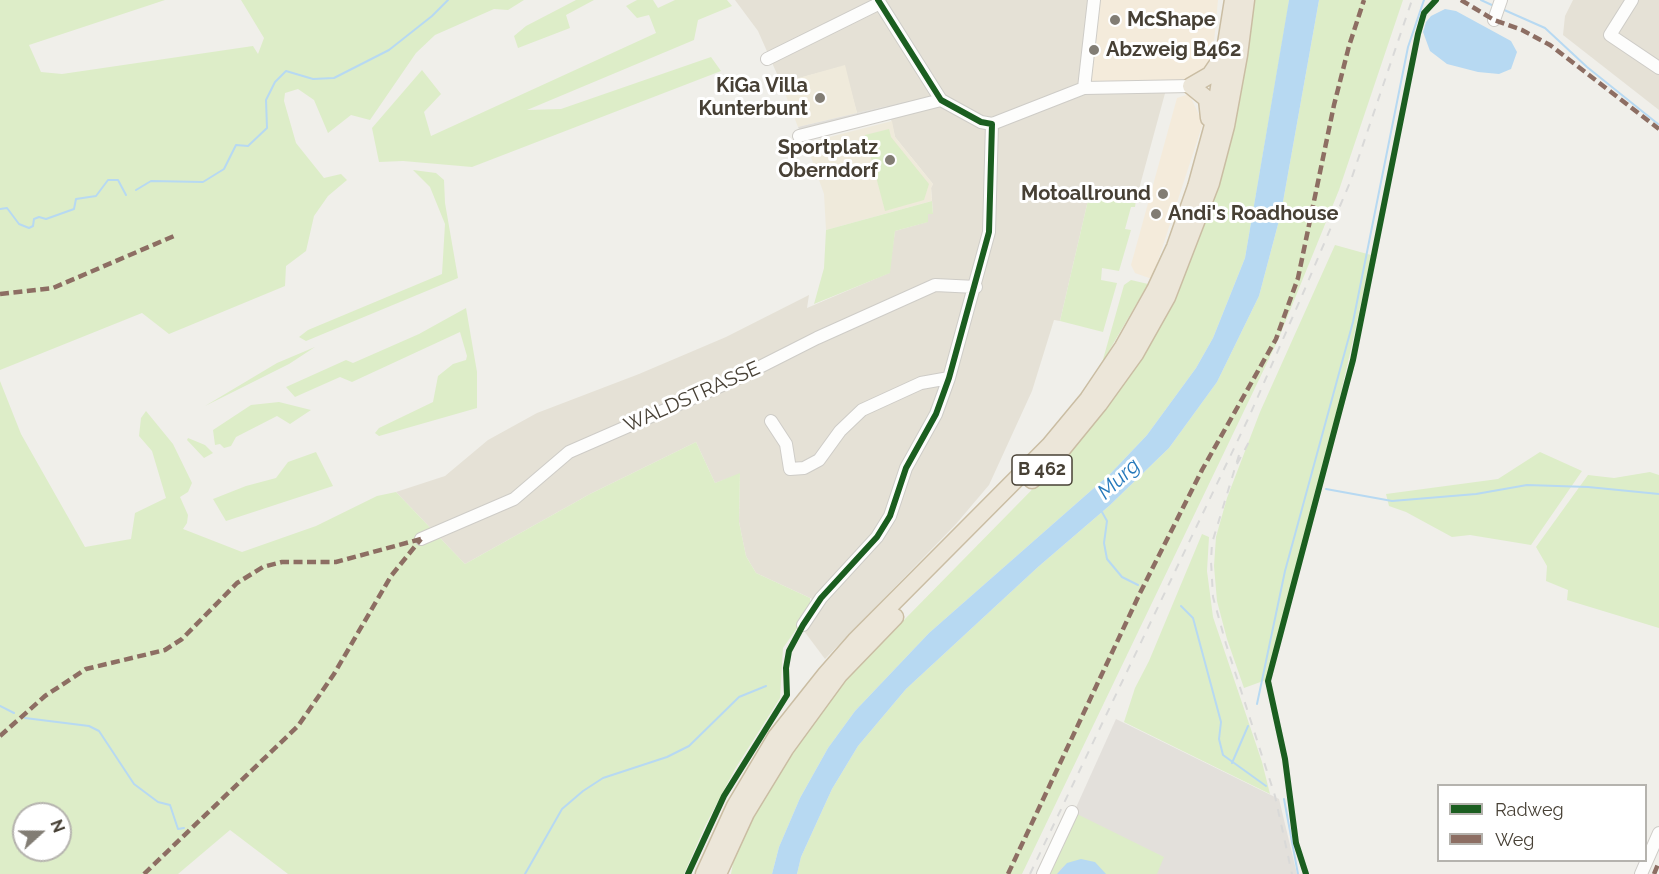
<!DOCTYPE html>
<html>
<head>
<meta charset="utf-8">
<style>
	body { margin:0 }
	#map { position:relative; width:1659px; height:874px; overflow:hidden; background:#f0efea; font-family:Raleway,sans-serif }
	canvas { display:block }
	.legend { position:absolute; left:1437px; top:784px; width:210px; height:78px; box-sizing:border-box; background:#fff; border:2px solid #b5b3ae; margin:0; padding:8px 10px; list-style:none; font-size:18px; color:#474035 }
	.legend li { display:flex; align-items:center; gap:12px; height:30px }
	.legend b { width:30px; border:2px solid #b5b3ae }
	.north { position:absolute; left:12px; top:802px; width:60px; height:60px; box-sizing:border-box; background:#fff; border:2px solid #b5b3ae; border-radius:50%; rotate:69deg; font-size:16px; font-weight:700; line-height:24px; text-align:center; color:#474035 }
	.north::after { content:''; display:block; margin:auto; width:21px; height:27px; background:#827d74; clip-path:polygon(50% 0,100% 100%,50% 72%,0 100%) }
</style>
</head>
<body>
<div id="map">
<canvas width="1659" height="874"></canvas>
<ul class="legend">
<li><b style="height:8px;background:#1b5e20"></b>Radweg</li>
<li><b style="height:8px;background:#8d6e63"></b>Weg</li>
</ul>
<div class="north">N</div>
</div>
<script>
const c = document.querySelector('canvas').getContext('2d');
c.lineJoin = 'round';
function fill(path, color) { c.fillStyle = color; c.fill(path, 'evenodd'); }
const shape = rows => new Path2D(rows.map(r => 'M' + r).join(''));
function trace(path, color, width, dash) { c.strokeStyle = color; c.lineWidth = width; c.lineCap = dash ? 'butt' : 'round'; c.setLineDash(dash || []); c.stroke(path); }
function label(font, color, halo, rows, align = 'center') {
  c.font = font + ' Raleway,sans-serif'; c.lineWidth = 6; c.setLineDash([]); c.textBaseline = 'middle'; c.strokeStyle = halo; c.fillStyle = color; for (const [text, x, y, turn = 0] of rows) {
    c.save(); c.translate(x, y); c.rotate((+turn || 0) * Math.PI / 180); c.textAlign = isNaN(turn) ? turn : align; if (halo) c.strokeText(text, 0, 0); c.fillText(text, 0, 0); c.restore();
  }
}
fill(shape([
	[735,0,1089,0,1167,86,1136,200,1089,196,1060,321,1054,320,1032,391,989,485,956,524,825,659,804,631,821,603,756,573,746,556,739,522,740,474,715,483,696,442,590,494,465,564,396,492,445,476,488,440,537,413,639,374,726,337,809,295,807,308,889,273,895,231,927,222,928,214,933,213,931,188,933,184,895,137,888,106,857,113,844,66,781,83,758,31],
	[1573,0,1659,0,1659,110,1563,35,1565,16]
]), '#e5e1d6');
fill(shape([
	[1089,0,1218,0,1213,52,1201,76,1167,86,1081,85],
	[1189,94,1203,123,1152,279,1135,273,1131,265,1177,98]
]), '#f4ebdb');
fill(shape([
	[1116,719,1279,799,1297,874,1046,874]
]), '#e3e0db');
fill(shape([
	[845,65,857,113,798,127,781,83],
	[892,121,895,137,933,184,931,188,932,201,826,230,824,194,806,143]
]), '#efeadb');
fill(shape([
	[0,0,165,0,29,45,41,72,62,74,253,46,258,54,264,38,241,0,524,0,508,10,494,9,435,35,416,53,370,120,351,115,328,133,314,100,298,89,285,93,284,101,296,143,324,178,341,174,347,180,328,196,314,216,306,251,286,266,285,286,169,334,142,313,0,370],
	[576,0,594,0,566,15,570,28,518,48,514,36,526,26],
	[637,0,653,0,658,8,675,0,727,0,732,6,698,20,694,40,527,110,561,109,711,57,721,71,472,167,403,161,379,162,372,128,422,70,441,94,424,112,431,136,656,33,649,15,637,18,626,6],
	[1255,0,1289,0,1288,8,1245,258,1213,338,1196,368,1147,435,1111,473,929,633,855,711,828,748,800,798,779,847,772,874,731,874,736,846,784,760,850,675,1067,454,1185,271,1216,192,1234,125],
	[1319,0,1403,0,1339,190,1278,340,1022,874,797,874,801,857,832,789,858,746,906,689,1038,567,1109,506,1169,448,1217,382,1259,296,1281,213],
	[889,129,891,137,929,184,924,200,885,211,865,135],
	[413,170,436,173,444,180,445,203,458,278,306,341,299,337,308,330,442,274,445,224,430,187],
	[1089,196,1136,200,1135,207,1131,207,1125,229,1131,230,1119,271,1102,268,1101,280,1117,283,1103,332,1060,321],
	[932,201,933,214,928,214,928,222,895,231,890,273,814,304,824,268,826,230],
	[1335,245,1371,255,1356,327,1323,471,1266,680,1244,688,1227,639,1217,601,1214,566,1216,537,1227,498,1260,412],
	[1131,280,1148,284,1102,363,1124,285],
	[466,308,477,372,477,408,379,436,375,433,379,428,433,402,438,376,453,364,466,360,467,356,460,332,352,382,340,377,295,397,286,387,346,360,353,363,419,334],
	[315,347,289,364,205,406,277,363],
	[0,381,21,434,85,547,131,539,135,513,166,498,152,451,139,436,141,418,146,411,173,444,192,483,188,492,180,497,188,515,187,523,183,529,242,552,316,526,377,496,396,492,465,564,590,494,696,442,715,483,740,473,739,522,746,556,756,573,810,598,810,603,800,617,802,621,783,648,780,698,735,769,705,826,684,874,288,874,230,830,178,874,0,874],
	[24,814,60,814,60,850,24,850],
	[279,402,311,410,290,424,277,416,236,437,231,446,224,448,220,444,215,445,213,430,251,405],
	[188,438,205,445,213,453,204,458,187,440],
	[316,452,333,486,226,521,213,499,246,486,276,478,288,462],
	[1540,452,1582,471,1531,545,1470,535,1452,537,1406,512,1389,506,1386,494,1498,479],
	[1650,472,1659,475,1659,628,1567,600,1568,590,1546,581,1547,566,1536,547,1588,475,1614,478],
	[1202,534,1209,537,1207,571,1213,617,1262,762,1270,794,1124,722,1135,688,1149,661],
	[1075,813,1164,857,1157,874,1106,874,1062,867,1057,874,1046,874]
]), '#ddedc8');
fill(shape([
	[904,102,906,108,801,133,798,127]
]), '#e0ded9');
fill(shape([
	[1289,0,1319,0,1281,213,1259,296,1217,382,1169,448,1109,506,1038,567,906,689,858,746,832,789,801,857,797,874,772,874,779,847,800,798,828,748,855,711,929,633,1111,473,1147,435,1196,368,1213,338,1245,258],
	[1445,9,1456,11,1511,41,1517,52,1511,69,1499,74,1478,72,1447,64,1430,51,1423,32,1426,22,1431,16],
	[1081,859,1095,862,1106,874,1057,874,1067,863]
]), '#b7d9f2');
trace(shape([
	[1481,0,1494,6],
	[1502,9,1545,28,1587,67,1658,124],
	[136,190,151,181,203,182,224,169,236,145,248,146,267,128,266,100,275,82,286,71,313,79,334,78,389,50,432,16,448,0],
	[0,209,7,208,19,224,29,228,33,226,34,219,39,217,46,219,74,209,76,199,96,196,108,180,118,180,126,195],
	[1326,489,1392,501,1476,494,1527,485,1588,487,1659,494],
	[1102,512,1107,521,1104,543,1107,559,1122,577,1138,585],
	[1181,606,1193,618,1221,722,1219,739,1223,755,1266,786],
	[1257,704,1285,571,1353,322,1408,47,1424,0],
	[0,706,14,713],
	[25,718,89,726,99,731,134,784,158,802,170,805,178,829,184,828],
	[1232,763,1248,726],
	[1284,799,1298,874],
	[525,874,562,809,583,791,603,778,667,757,689,746,739,697,766,686]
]), '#b7d9f2', 2);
const minor = shape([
	[878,0,941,100,981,122,992,124,1084,88,1191,86],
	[1632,0,1610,35,1659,68],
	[1494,20,1501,0],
	[767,59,880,3],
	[1084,88,1094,0],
	[799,136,941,100],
	[771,421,786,444,790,469,804,468,819,460,840,431,862,410,921,383,949,378],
	[421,539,514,499,569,452,734,380,817,338,935,285,976,287],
	[803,625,821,598,877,537,890,516,906,468,936,414,949,378,989,232,992,124],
	[1043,874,1072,812],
	[1641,874,1659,833]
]);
const highway = shape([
	[1209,118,1207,99,1191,86,1210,75,1223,56],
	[1032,480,1059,453,1099,404,1135,354,1167,297,1211,183,1226,126,1239,55,1246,0],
	[704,874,735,806,776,737,826,674,855,641,1049,446,1088,399,1123,347,1155,290,1175,247,1196,187,1213,125,1233,0],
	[718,874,746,813,785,749,839,675,895,617]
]);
trace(minor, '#ceccc7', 14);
trace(highway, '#cabda3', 19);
trace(minor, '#fdfdfc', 12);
trace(highway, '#ece6d9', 16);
trace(shape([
	[1239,455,1212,543,1211,561,1213,597,1226,644,1275,796,1292,874],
	[1237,464,1250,440],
	[1030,874,1249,417,1304,291,1351,180,1412,0]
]), '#d9d9d8', 2, [8, 8]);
trace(shape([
	[1461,0,1494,20,1522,30,1550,45,1659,129],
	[0,294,53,288,174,236],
	[0,736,45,696,86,669,165,650,182,639,237,583,263,567,282,562,336,562,421,539],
	[144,874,298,726,334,674,391,576,421,539],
	[1008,874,1140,593,1202,470,1276,339,1298,278,1334,105,1349,46,1364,0],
	[1654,874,1659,862]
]), '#8d6e63', 4.5, [9, 4.5]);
trace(shape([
	[688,874,724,796,787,695,786,668,789,651,803,625,821,598,877,537,890,516,906,468,936,414,949,378,989,232,992,124,981,122,941,100,878,0],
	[1306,874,1296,843,1285,759,1268,681,1353,360,1418,34,1424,13,1436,0]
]), '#1b5e20', 6);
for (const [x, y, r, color] of [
	[1115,20,6,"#827d74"],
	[1094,50,6,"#827d74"],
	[820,98,6,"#827d74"],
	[890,160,6,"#827d74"],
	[1163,194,6,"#827d74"],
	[1156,214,6,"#827d74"]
]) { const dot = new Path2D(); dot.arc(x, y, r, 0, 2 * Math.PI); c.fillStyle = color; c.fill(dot); trace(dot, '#fff', 2); }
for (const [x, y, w] of [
	[1042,470,60]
]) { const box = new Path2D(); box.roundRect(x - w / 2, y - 15, w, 30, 4.5); c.fillStyle = '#fff'; c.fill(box); trace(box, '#474035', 1.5); }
label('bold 18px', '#474035', null, [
	["B 462",1042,470]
]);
label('bold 20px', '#474035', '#fff', [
	["McShape",1127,20],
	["Abzweig B462",1106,50],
	["KiGa Villa",808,86,"right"],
	["Kunterbunt",808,109,"right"],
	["Sportplatz",878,148,"right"],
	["Oberndorf",878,171,"right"],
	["Motoallround",1151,194,"right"],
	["Andi's Roadhouse",1168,214]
], 'left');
label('20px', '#474035', '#fff', [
	["WALDSTRASSE",692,397,-24]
]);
label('italic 21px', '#2679bb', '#fff', [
	["Murg",1119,479,-43]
]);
</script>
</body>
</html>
